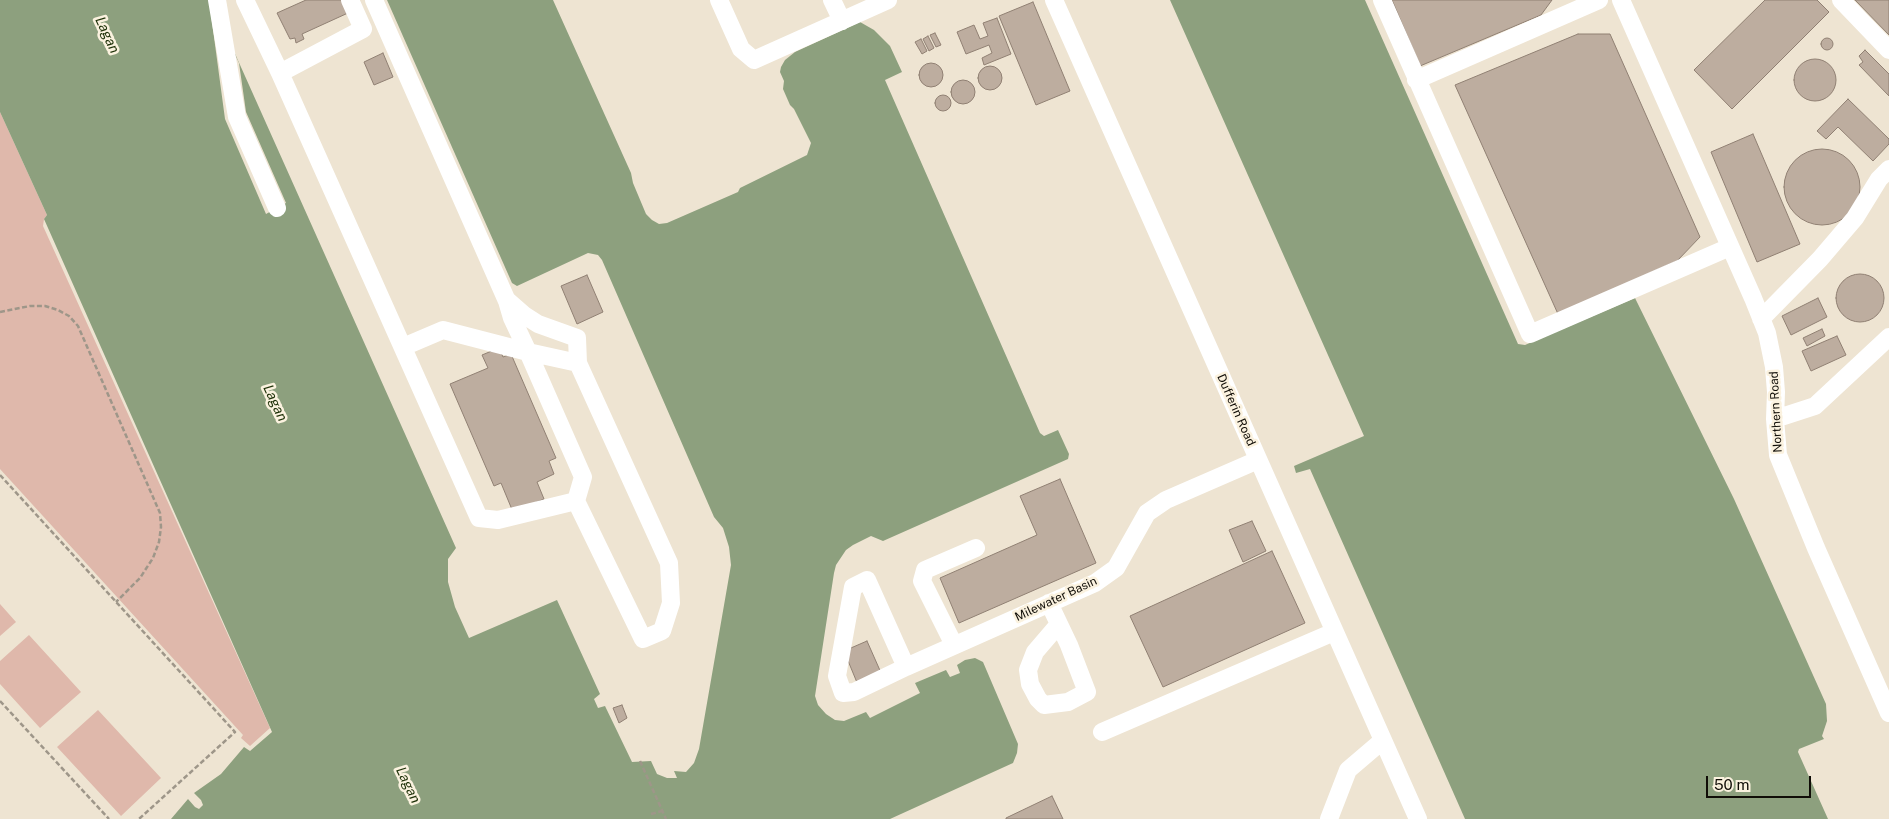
<!DOCTYPE html>
<html>
<head>
<meta charset="utf-8">
<style>
	body { margin:0 }
	#map { position:relative; width:1889px; height:819px; overflow:hidden; background:#eee4d2; font-family:"Public Sans",sans-serif }
	canvas { display:block }
	.scale { position:absolute; left:1706px; top:776px; width:105px; height:22px; box-sizing:border-box; border:2px solid #100d07; border-top:0; padding-left:6px; font-size:15px; line-height:18px; white-space:nowrap; color:#100d07; -webkit-text-stroke:4px #fbf2df; paint-order:stroke }
</style>
</head>
<body>
<div id="map">
<canvas width="1889" height="819"></canvas>
<div class="scale">50 m</div>
</div>
<script>
const c = document.querySelector('canvas').getContext('2d');
c.lineJoin = 'round';
function fill(path, color) { c.fillStyle = color; c.fill(path, 'evenodd'); }
const shape = rows => new Path2D(rows.map(r => 'M' + r).join(''));
function trace(path, color, width, dash) { c.strokeStyle = color; c.lineWidth = width; c.lineCap = dash ? 'butt' : 'round'; c.setLineDash(dash || []); c.stroke(path); }
function label(font, color, halo, rows, align = 'center') {
  c.font = font + ' "Public Sans",sans-serif'; c.lineWidth = 5; c.setLineDash([]); c.textBaseline = 'middle'; c.strokeStyle = halo; c.fillStyle = color; for (const [text, x, y, turn = 0] of rows) {
    c.save(); c.translate(x, y); c.rotate((+turn || 0) * Math.PI / 180); c.textAlign = isNaN(turn) ? turn : align; if (halo) c.strokeText(text, 0, 0); c.fillText(text, 0, 0); c.restore();
  }
}
fill(shape([
	[0,112,47,215,44,219,43,226,270,728,250,746,241,738,243,735,0,469],
	[0,604,16,622,0,636],
	[29,635,81,692,40,728,0,684,0,661],
	[98,710,161,778,121,816,57,747]
]), '#dfb8ab');
fill(shape([
	[0,0,211,0,456,548,448,559,448,582,455,607,469,638,557,600,600,694,594,699,598,708,605,706,632,762,651,761,657,774,667,778,677,778,674,771,686,772,694,763,699,749,731,565,729,547,723,528,714,517,602,260,598,255,588,253,517,286,512,283,387,0,553,0,631,173,633,183,646,214,652,220,659,224,667,223,738,192,740,188,807,155,811,143,794,109,790,105,783,89,784,81,780,72,781,67,785,60,795,52,860,22,874,30,890,46,902,72,885,80,1040,433,1044,436,1058,430,1069,454,1068,459,883,541,871,536,853,545,846,550,836,565,834,573,815,696,818,705,826,714,835,720,844,721,866,712,870,718,920,693,915,683,946,670,950,677,960,673,957,665,965,660,975,658,983,662,1018,744,1017,753,1013,763,890,819,171,819,188,799,195,807,199,809,203,805,201,800,194,793,221,774,244,747,250,751,272,732,44,219,47,215,0,112],
	[1170,0,1365,0,1518,344,1525,345,1635,298,1734,499,1826,704,1827,721,1822,736,1824,739,1799,749,1798,752,1828,819,1465,819,1310,469,1296,473,1294,466,1364,436]
]), '#8da07e');
fill(shape([
	[209,0,239,63,246,112,286,203,266,214,225,119]
]), '#eee4d2');
const building = shape([
	[306,0,342,0,348,13,302,34,304,39,296,43,295,38,290,39,277,13,306,0],
	[1392,0,1552,0,1541,15,1420,66,1392,0],
	[1765,0,1817,0,1829,12,1732,109,1694,70,1765,0],
	[1855,0,1889,0,1889,35,1855,0],
	[1033,2,1070,91,1036,105,999,16,1033,2],
	[997,18,1011,54,984,65,982,58,992,53,989,45,966,54,957,32,974,25,980,39,988,36,983,23,997,18],
	[935,33,941,45,936,47,930,35,935,33],
	[1578,34,1610,34,1700,237,1677,261,1558,314,1455,85,1578,34],
	[928,36,934,48,929,51,923,39,928,36],
	'1821 44a6 6 0 1 1 12 0a6 6 0 1 1-12 0Z',
	[921,39,927,51,922,54,915,42,921,39],
	[1865,50,1889,74,1889,96,1859,65,1863,62,1859,56,1865,50],
	[383,53,393,77,374,85,364,62,383,53],
	'1794 80a21 21 0 1 1 42 0a21 21 0 1 1-42 0Z',
	'919 75a12 12 0 1 1 24 0a12 12 0 1 1-24 0Z',
	'978 78a12 12 0 1 1 24 0a12 12 0 1 1-24 0Z',
	'951 92a12 12 0 1 1 24 0a12 12 0 1 1-24 0Z',
	'935 103a8 8 0 1 1 16 0a8 8 0 1 1-16 0Z',
	[1848,99,1889,139,1889,144,1873,161,1838,127,1826,139,1817,131,1848,99],
	[1753,134,1800,244,1757,262,1711,152,1753,134],
	'1784 187a38 38 0 1 1 76 0a38 38 0 1 1-76 0Z',
	'1836 298a24 24 0 1 1 48 0a24 24 0 1 1-48 0Z',
	[587,275,603,312,577,324,561,286,587,275],
	[1818,298,1827,317,1791,335,1782,316,1818,298],
	[1822,329,1825,336,1807,346,1803,338,1822,329],
	[1837,336,1846,355,1811,371,1802,351,1837,336],
	[499,348,503,357,511,354,556,458,549,461,554,474,537,482,544,499,513,512,501,483,494,486,450,384,488,368,482,355,499,348],
	[1060,479,1096,563,959,623,940,578,1037,535,1020,496,1060,479],
	[1252,521,1266,551,1243,562,1229,530,1252,521],
	[1272,551,1305,623,1163,687,1130,616,1272,551],
	[867,641,882,675,858,685,844,651,867,641],
	[622,705,627,718,619,723,613,708,622,705],
	[1052,796,1063,819,1006,819,1006,818,1052,796]
]);
fill(building, '#bdad9f');
trace(building, '#908073', 1);
trace(shape([
	[0,312,30,306,45,306,58,310,69,316,78,326,160,513,161,527,159,542,153,558,140,578,116,602],
	[0,475,235,732,139,819],
	[0,701,109,819],
	[640,761,666,819],
	[651,814,662,811]
]), '#9e9689', 2.5, [5, 2.5]);
trace(shape([
	[217,0,237,117,277,208],
	[245,0,280,73,479,518,498,520,576,501],
	[374,0,507,301,512,318,528,352,583,477,576,501,643,639,662,631,671,603,669,563,578,363,528,352,443,330,403,347],
	[719,0,741,49,754,60,888,0],
	[832,0,842,21],
	[1054,0,1418,819],
	[1382,0,1530,334,1730,247],
	[1621,0,1753,298,1767,333,1774,367,1776,392,1775,419,1778,455,1816,548,1889,713],
	[1841,0,1889,50],
	[280,73,363,29,350,0],
	[1416,80,1599,0],
	[508,301,524,315,538,324,577,338,578,363],
	[1761,319,1820,259,1855,218,1879,179,1889,169],
	[1775,419,1815,406,1889,337],
	[1049,603,1069,645,1087,692,1068,702,1044,705,1038,699,1030,684,1028,670,1035,652,1059,624],
	[954,645,922,581,925,570,976,548],
	[906,667,867,580,853,587,837,676,843,693,854,692,906,667,1095,583,1116,568,1147,513,1166,500,1258,460],
	[1102,732,1334,632],
	[1329,819,1348,770,1382,741]
]), '#fff', 18);
label('12px', '#100d07', '#fbf2df', [
	["Dufferin Road",1236,410,66],
	["Northern Road",1776,412,-93],
	["Milewater Basin",1056,599,-25]
]);
label('italic 14px', '#1e3108', '#fbf2df', [
	["Lagan",107,35,65],
	["Lagan",275,403,65],
	["Lagan",408,785,64]
]);
</script>
</body>
</html>
